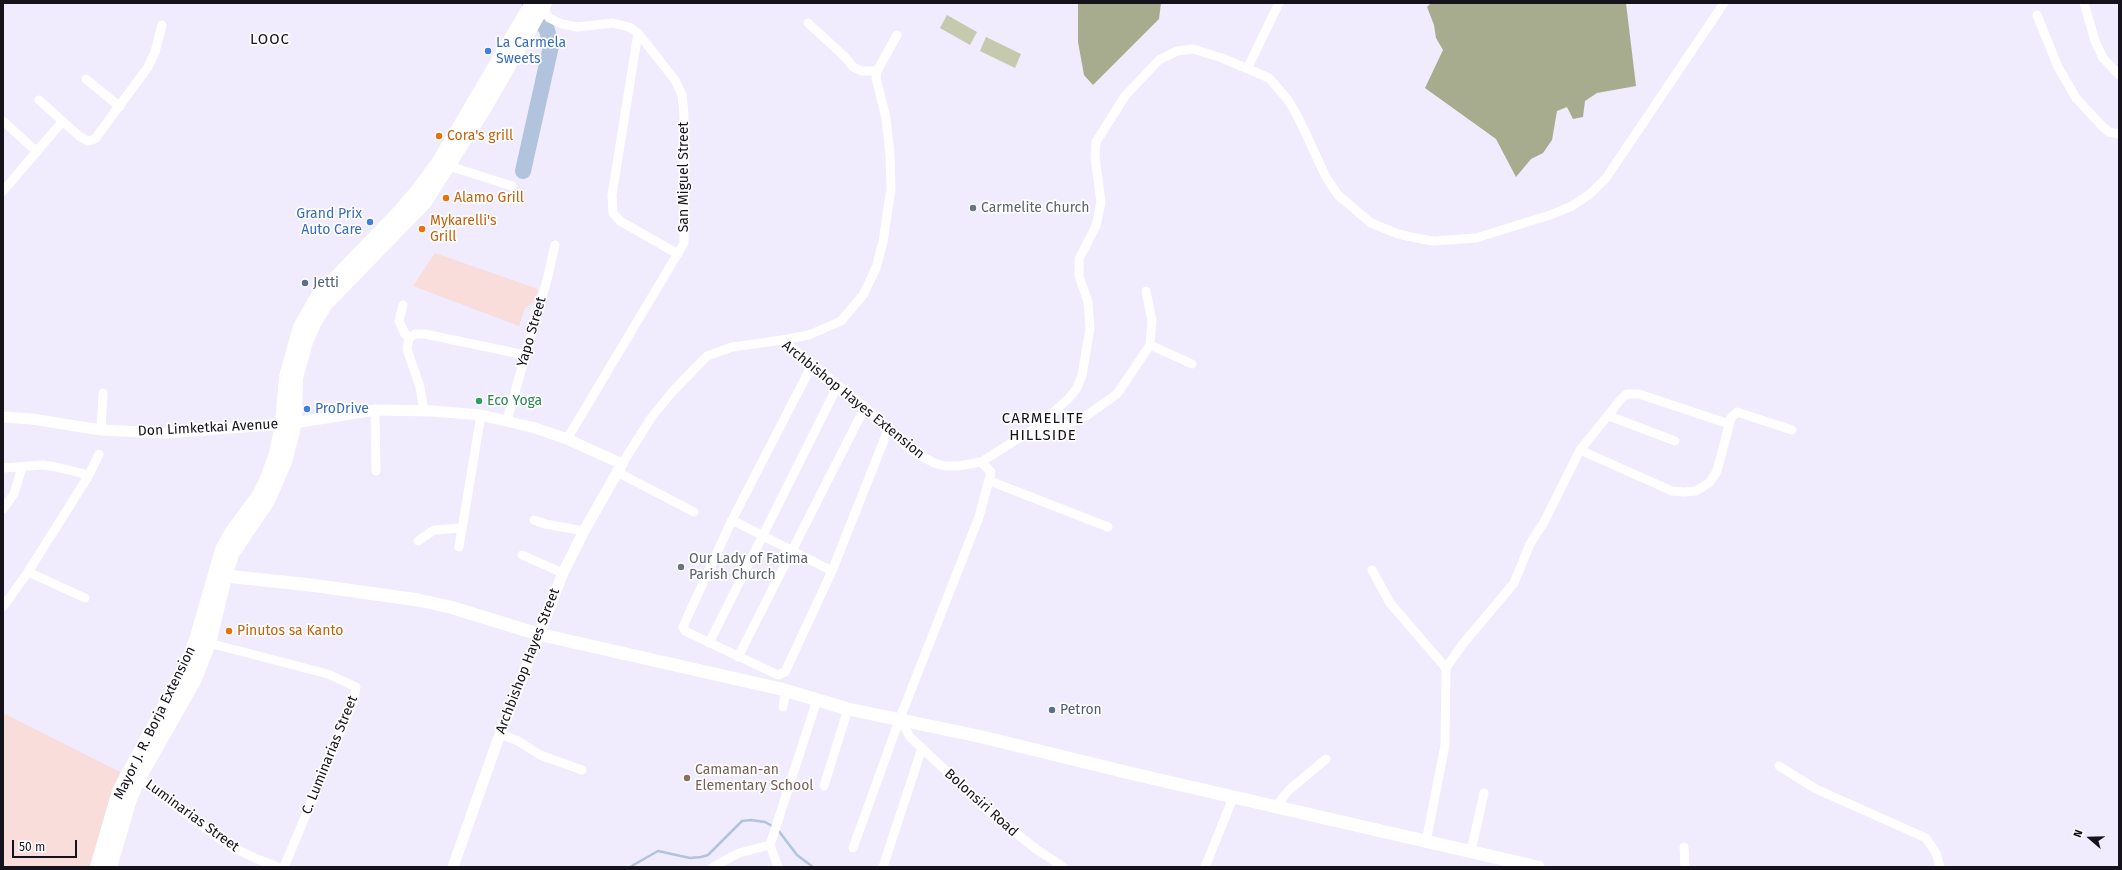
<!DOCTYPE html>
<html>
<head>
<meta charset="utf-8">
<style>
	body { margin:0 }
	#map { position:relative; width:2122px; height:870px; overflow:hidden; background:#f0ebfd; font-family:"Fira Sans",sans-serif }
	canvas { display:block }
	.frame { position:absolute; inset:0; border:4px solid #15121c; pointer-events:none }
	.north { position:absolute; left:2070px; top:818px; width:40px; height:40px; -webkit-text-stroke:3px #fff; paint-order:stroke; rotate:290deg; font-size:11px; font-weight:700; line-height:16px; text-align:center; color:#15121c }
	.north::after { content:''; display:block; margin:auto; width:14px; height:18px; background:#15121c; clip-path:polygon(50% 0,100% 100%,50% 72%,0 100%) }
	.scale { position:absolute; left:12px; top:840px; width:65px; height:18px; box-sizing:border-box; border:2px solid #15121c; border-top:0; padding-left:5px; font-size:12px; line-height:14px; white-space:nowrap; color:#15121c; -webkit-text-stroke:3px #fff; paint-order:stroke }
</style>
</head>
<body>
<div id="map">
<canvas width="2122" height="870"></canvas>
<div class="frame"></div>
<div class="north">N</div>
<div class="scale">50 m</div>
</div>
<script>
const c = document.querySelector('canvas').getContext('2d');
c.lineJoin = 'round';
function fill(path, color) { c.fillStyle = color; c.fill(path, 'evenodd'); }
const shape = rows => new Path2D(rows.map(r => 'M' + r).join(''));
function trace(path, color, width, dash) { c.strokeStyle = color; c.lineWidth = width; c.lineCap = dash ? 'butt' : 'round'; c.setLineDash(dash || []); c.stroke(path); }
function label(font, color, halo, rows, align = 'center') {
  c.font = font + ' "Fira Sans",sans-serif'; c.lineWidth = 3.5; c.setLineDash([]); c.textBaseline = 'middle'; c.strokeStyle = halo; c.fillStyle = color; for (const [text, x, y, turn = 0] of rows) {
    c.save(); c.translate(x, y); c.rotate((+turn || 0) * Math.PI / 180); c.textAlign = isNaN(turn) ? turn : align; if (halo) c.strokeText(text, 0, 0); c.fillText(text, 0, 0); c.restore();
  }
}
fill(shape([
	[435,253,538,289,534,302,525,308,519,326,413,286],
	[3,713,120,772,108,808,92,867,3,867]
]), '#f8dddb');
fill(shape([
	[947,15,977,32,970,45,940,28],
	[986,37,1021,54,1015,68,980,51]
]), '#c5c9ae');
fill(shape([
	[1078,3,1161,3,1159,19,1093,85,1084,75,1078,42],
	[1431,3,1626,3,1636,86,1597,93,1585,101,1583,117,1573,119,1567,107,1557,111,1552,140,1543,153,1531,159,1516,177,1496,139,1425,88,1443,50,1436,38,1434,25,1427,7]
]), '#a7ac8f');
trace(shape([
	[778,830,797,855,813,867],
	[630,867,658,851,690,858,701,857,708,855,742,821,751,820,765,822,774,827]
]), '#b2c3dd', 2.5);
trace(shape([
	[523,171,551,46,547,30,530,6]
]), '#b2c3dd', 16);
trace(shape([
	[2084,3,2095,41,2103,58,2119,75],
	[541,4,549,18,562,24,577,27,613,23,629,27,638,33,675,80,682,95,684,115,684,243,567,439],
	[2037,15,2058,67,2076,98,2102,126,2109,132,2119,134],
	[808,23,845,57,853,67,862,71,877,71],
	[638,33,612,195,613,213,620,221,678,254],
	[1247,69,1279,3],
	[86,79,120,107],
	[39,100,79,136,88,141,95,139,148,67,155,52,162,25],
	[3,121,37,152],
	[449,166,512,186],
	[3,191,62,122],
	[403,305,399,321,405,334,409,338],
	[409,338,415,334,425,334,525,355],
	[409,338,407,349,420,387,424,411],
	[782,340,809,335,841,321,863,295,876,268,883,242,891,189,890,155,886,118,876,78,877,71,897,35],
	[1150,345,1192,364],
	[812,365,732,520,686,620,683,627,685,631,778,675,785,672,832,571,888,430],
	[375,410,376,471],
	[1609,416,1675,441],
	[507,420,547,280,555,245],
	[101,430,103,393],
	[1030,434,1070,423,1086,416,1117,394,1150,345,1152,321,1146,291],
	[1580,450,1672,491,1684,492,1696,491,1710,482,1717,471,1731,418,1737,412,1792,430],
	[981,462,1040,425,1069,398,1077,388,1082,375,1090,328,1088,302,1079,276,1079,259,1096,226,1101,202,1095,157,1096,142,1125,96,1159,60,1177,51,1193,49,1222,58,1269,78,1288,100,1298,117,1326,177,1338,195,1371,223,1398,234,1416,238,1434,241,1476,238,1550,215,1572,206,1590,194,1606,178,1724,3],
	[622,464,651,418,673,391,707,356,732,347,782,340,865,407,912,451,934,463,945,466,958,466,981,462,991,472,979,517,900,718,853,848],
	[3,468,43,465,56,467,89,475],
	[617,472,694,512],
	[990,481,1108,527],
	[3,509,14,494,22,467],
	[534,520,545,524,584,531],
	[732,520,832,571],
	[418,541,434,530,462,528],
	[459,547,481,415],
	[522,555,563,573],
	[1372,570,1390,603,1446,668,1445,745,1426,842],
	[28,572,85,598],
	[3,607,28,572,89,475,99,454],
	[205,642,328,674,356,687,354,700,284,867],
	[709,643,838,385],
	[738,657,865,407],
	[1446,668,1462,645,1514,583,1530,544,1544,522,1580,450,1622,398,1627,394,1639,394,1729,424],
	[781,689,785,694,783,707],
	[900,718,910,737,993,815,1036,849,1063,867],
	[500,734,518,741,540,755,582,770],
	[1779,766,1816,789,1926,838,1936,853,1940,867],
	[135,776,228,845,257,859,278,867],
	[824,786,848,709],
	[1276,806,1289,790,1326,759],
	[770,845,817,700],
	[770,845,778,867],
	[1684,847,1685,867],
	[1471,851,1484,793],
	[713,867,739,853,770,845],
	[883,867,922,748],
	[1205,867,1233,798]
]), '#fff', 9);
trace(shape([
	[3,417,32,419,101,430,166,433,295,423,375,410,432,411,481,415,535,428,567,439,622,464,584,531,563,573,500,734,453,867]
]), '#fff', 11);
trace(shape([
	[216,575,311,585,418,600,450,607,538,634,781,689,848,709,978,736,1138,775,1538,867]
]), '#fff', 13);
trace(shape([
	[97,867,119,791,184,670,196,640,222,550,231,533,259,495,266,481,276,454,282,424,286,377,300,327,317,297,399,212,417,191,438,163,532,3],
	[110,867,130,799,139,778,195,679,209,643,225,577,232,554,268,501,285,462,295,423,296,378,306,342,314,324,326,304,425,202,483,111,545,3]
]), '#fff', 14);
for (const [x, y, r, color] of [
	[488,51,4,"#3f7fe0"],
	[439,136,4,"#e8710a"],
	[446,198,4,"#e8710a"],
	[973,208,4,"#6b7280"],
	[370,222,4,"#3f7fe0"],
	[422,229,4,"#e8710a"],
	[305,283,4,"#5c6f8a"],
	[479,401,4,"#2e9e5b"],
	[307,409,4,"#3f7fe0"],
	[681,567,4,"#6b7280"],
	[229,631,4,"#e8710a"],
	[1052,710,4,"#5c6f8a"],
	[687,778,4,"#8d6e63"]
]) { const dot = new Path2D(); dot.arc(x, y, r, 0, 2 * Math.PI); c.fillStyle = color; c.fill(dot); trace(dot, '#fff', 1.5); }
label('14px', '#366cbe', '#fff', [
	["La Carmela",496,43],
	["Sweets",496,59],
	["Grand Prix",362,214,"right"],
	["Auto Care",362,230,"right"],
	["ProDrive",315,409]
], 'left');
label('14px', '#c56008', '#fff', [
	["Cora's grill",447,136],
	["Alamo Grill",454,198],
	["Mykarelli's",430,221],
	["Grill",430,237],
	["Pinutos sa Kanto",237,631]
], 'left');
label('14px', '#15121c', '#fff', [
	["San Miguel Street",684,177,-90],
	["Yapo Street",532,332,-74],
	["Archbishop Hayes Extension",853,400,39],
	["Don Limketkai Avenue",208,428,-3],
	["Archbishop Hayes Street",528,661,-69],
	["Mayor J. R. Borja Extension",155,723,-64],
	["C. Luminarias Street",330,755,-68],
	["Bolonsiri Road",981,803,42],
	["Luminarias Street",192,816,36]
]);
label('14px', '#5b616d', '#fff', [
	["Carmelite Church",981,208],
	["Our Lady of Fatima",689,559],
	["Parish Church",689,575]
], 'left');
label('14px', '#4e5e75', '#fff', [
	["Jetti",313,283],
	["Petron",1060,710]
], 'left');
label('14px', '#27864d', '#fff', [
	["Eco Yoga",487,401]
], 'left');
label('14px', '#785e54', '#fff', [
	["Camaman-an",695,770],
	["Elementary School",695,786]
], 'left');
c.letterSpacing = '1px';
label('15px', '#15121c', '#fff', [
	["LOOC",270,40],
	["CARMELITE",1043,419],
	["HILLSIDE",1043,436]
]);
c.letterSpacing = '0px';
</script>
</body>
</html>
